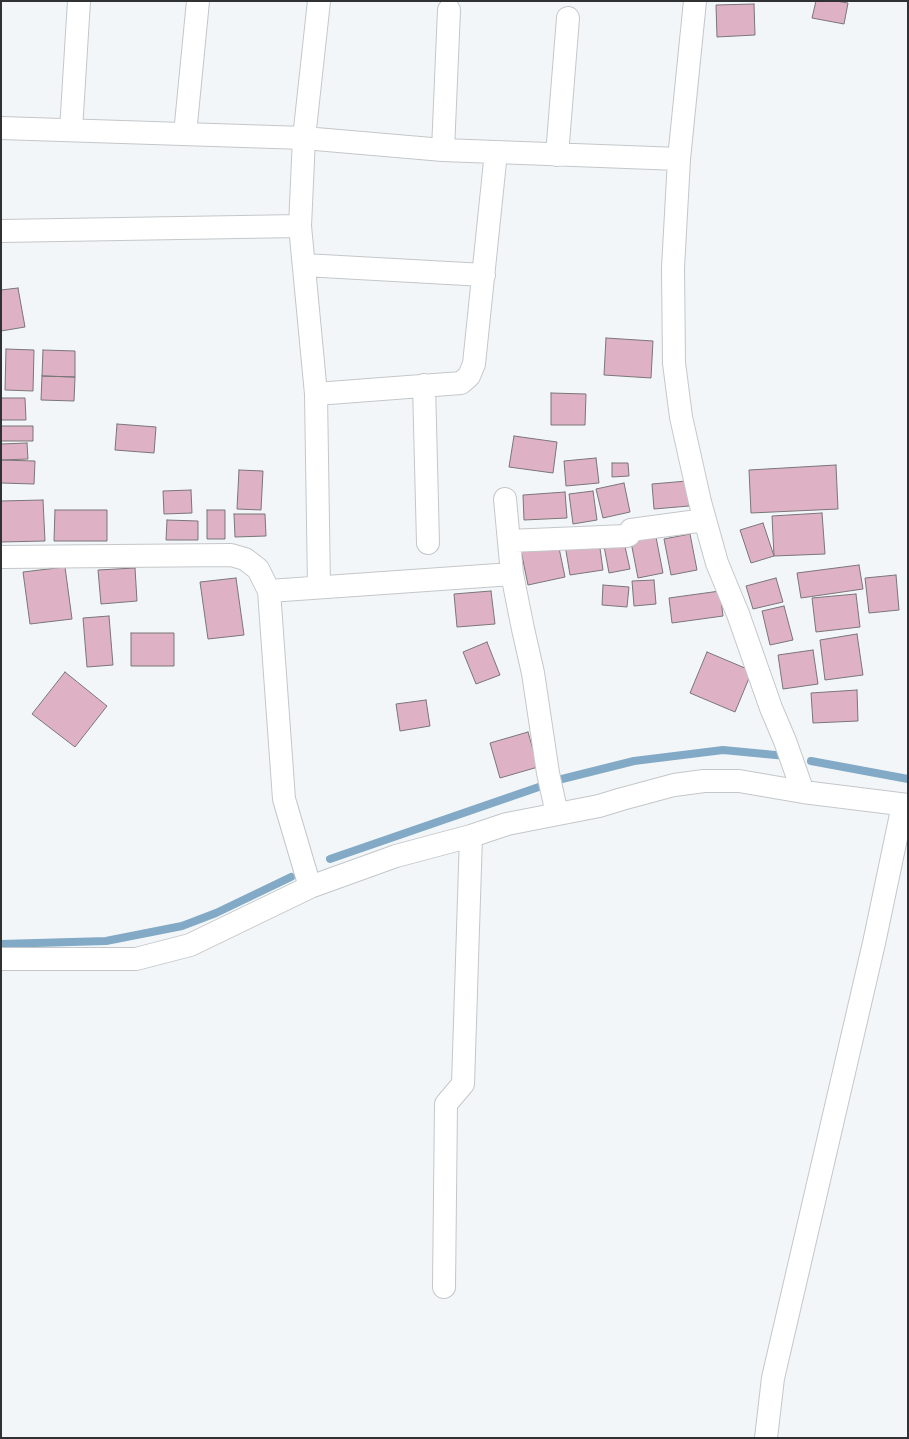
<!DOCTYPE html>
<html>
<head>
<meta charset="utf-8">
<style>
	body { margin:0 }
	#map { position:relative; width:909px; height:1439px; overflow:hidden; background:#f3f6f8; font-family:"Golos Text",sans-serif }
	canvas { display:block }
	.frame { position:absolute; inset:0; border:2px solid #303132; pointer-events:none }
</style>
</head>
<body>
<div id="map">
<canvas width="909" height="1439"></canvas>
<div class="frame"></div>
</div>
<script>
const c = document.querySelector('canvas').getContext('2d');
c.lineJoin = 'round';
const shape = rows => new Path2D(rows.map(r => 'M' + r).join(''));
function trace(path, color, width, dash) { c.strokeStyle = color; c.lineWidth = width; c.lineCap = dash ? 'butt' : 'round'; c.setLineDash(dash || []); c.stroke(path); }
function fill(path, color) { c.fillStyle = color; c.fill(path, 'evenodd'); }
trace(shape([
	[811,761,908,779],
	[330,859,562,779,634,761,723,750,786,756],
	[1,944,106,941,182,926,216,913,291,877]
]), '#82aac6', 8);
const building = shape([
	[816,1,836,1,848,3,844,24,812,18,816,1],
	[754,4,755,35,717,37,716,5,754,4],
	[18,288,25,327,1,331,1,290,18,288],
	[606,338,653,341,651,378,604,375,606,338],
	[6,349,34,350,33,391,5,390,6,349],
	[43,350,75,351,75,377,42,376,43,350],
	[42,376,75,377,74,401,41,400,42,376],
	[551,393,586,394,585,425,551,425,551,393],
	[1,398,25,398,26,420,1,420,1,398],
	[117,424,156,427,154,453,115,450,117,424],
	[1,426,33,426,33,441,1,441,1,426],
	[514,436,557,442,553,473,509,467,514,436],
	[27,443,28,459,1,460,1,444,27,443],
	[596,458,599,483,566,486,564,461,596,458],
	[1,460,35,461,34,484,1,483,1,460],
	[612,463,628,463,629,476,612,477,612,463],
	[836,465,838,509,751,513,749,470,836,465],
	[239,470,263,471,261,510,237,509,239,470],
	[687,481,689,506,654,509,652,484,687,481],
	[624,483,630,512,603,518,596,489,624,483],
	[191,490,192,513,164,514,163,491,191,490],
	[593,491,597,520,573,524,569,494,593,491],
	[565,492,567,518,524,520,523,495,565,492],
	[43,500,45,541,1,542,1,501,43,500],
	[55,510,107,510,107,541,54,541,55,510],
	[207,510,225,510,225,539,207,539,207,510],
	[822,513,825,554,774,556,772,516,822,513],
	[234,514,265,514,266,536,235,537,234,514],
	[167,520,198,521,198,540,166,540,167,520],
	[763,523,774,556,751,563,740,530,763,523],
	[655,532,663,573,638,578,630,537,655,532],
	[690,534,697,570,671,575,664,539,690,534],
	[599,541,603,570,570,575,565,545,599,541],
	[624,542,630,569,609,573,604,546,624,542],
	[558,543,565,577,528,585,521,551,558,543],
	[859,565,863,589,801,598,797,573,859,565],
	[65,567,72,619,30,624,23,572,65,567],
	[135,568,137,601,101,604,98,570,135,568],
	[896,575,899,610,869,613,865,578,896,575],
	[236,578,244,635,208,639,200,582,236,578],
	[776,578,783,602,753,609,746,586,776,578],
	[654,580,656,604,634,606,632,581,654,580],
	[603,585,629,587,627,607,602,605,603,585],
	[491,591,495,624,457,627,454,594,491,591],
	[720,591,723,616,672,623,669,598,720,591],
	[856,594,860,627,816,632,812,598,856,594],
	[784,606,793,640,770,645,762,611,784,606],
	[109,616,113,665,87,667,83,618,109,616],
	[131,633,174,633,174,666,131,666,131,633],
	[857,634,863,675,825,680,820,640,857,634],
	[487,642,500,675,476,684,463,652,487,642],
	[813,650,818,684,783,689,778,655,813,650],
	[707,652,752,671,735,712,690,693,707,652],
	[65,672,107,706,75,747,32,714,65,672],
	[857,690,858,721,813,723,811,693,857,690],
	[426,700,430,726,400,731,396,704,426,700],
	[528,732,538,767,500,778,490,743,528,732]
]);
fill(building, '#dfb1c4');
trace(building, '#797677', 1);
const minor = shape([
	[319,1,304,138,300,226,316,394,319,587],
	[695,1,679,159,673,268,674,363,681,417,700,502,717,563,738,614,771,708,785,741,803,792],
	[1,128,304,138,443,150,679,159],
	[71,130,79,1],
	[185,134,198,1],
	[443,150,449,10],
	[557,155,568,18],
	[1,231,300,226],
	[304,265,484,275],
	[424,385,428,543],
	[316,394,461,383,469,376,474,364,496,152],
	[505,499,512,574,523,629,533,673,548,773,557,814],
	[509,541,626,536,629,535,631,530,705,520],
	[1,557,231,555,245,559,258,569,269,591,284,799,310,887],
	[269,591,512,574],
	[1,959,136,959,190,945,310,887,396,856,471,836,507,824,599,806,622,799,674,785,704,781,739,781,803,792,908,805],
	[444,1287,446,1104,463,1084,471,836],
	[766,1438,773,1378,874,943,903,805]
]);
trace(minor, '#c4c7c9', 24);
trace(minor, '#fff', 22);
</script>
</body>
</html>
